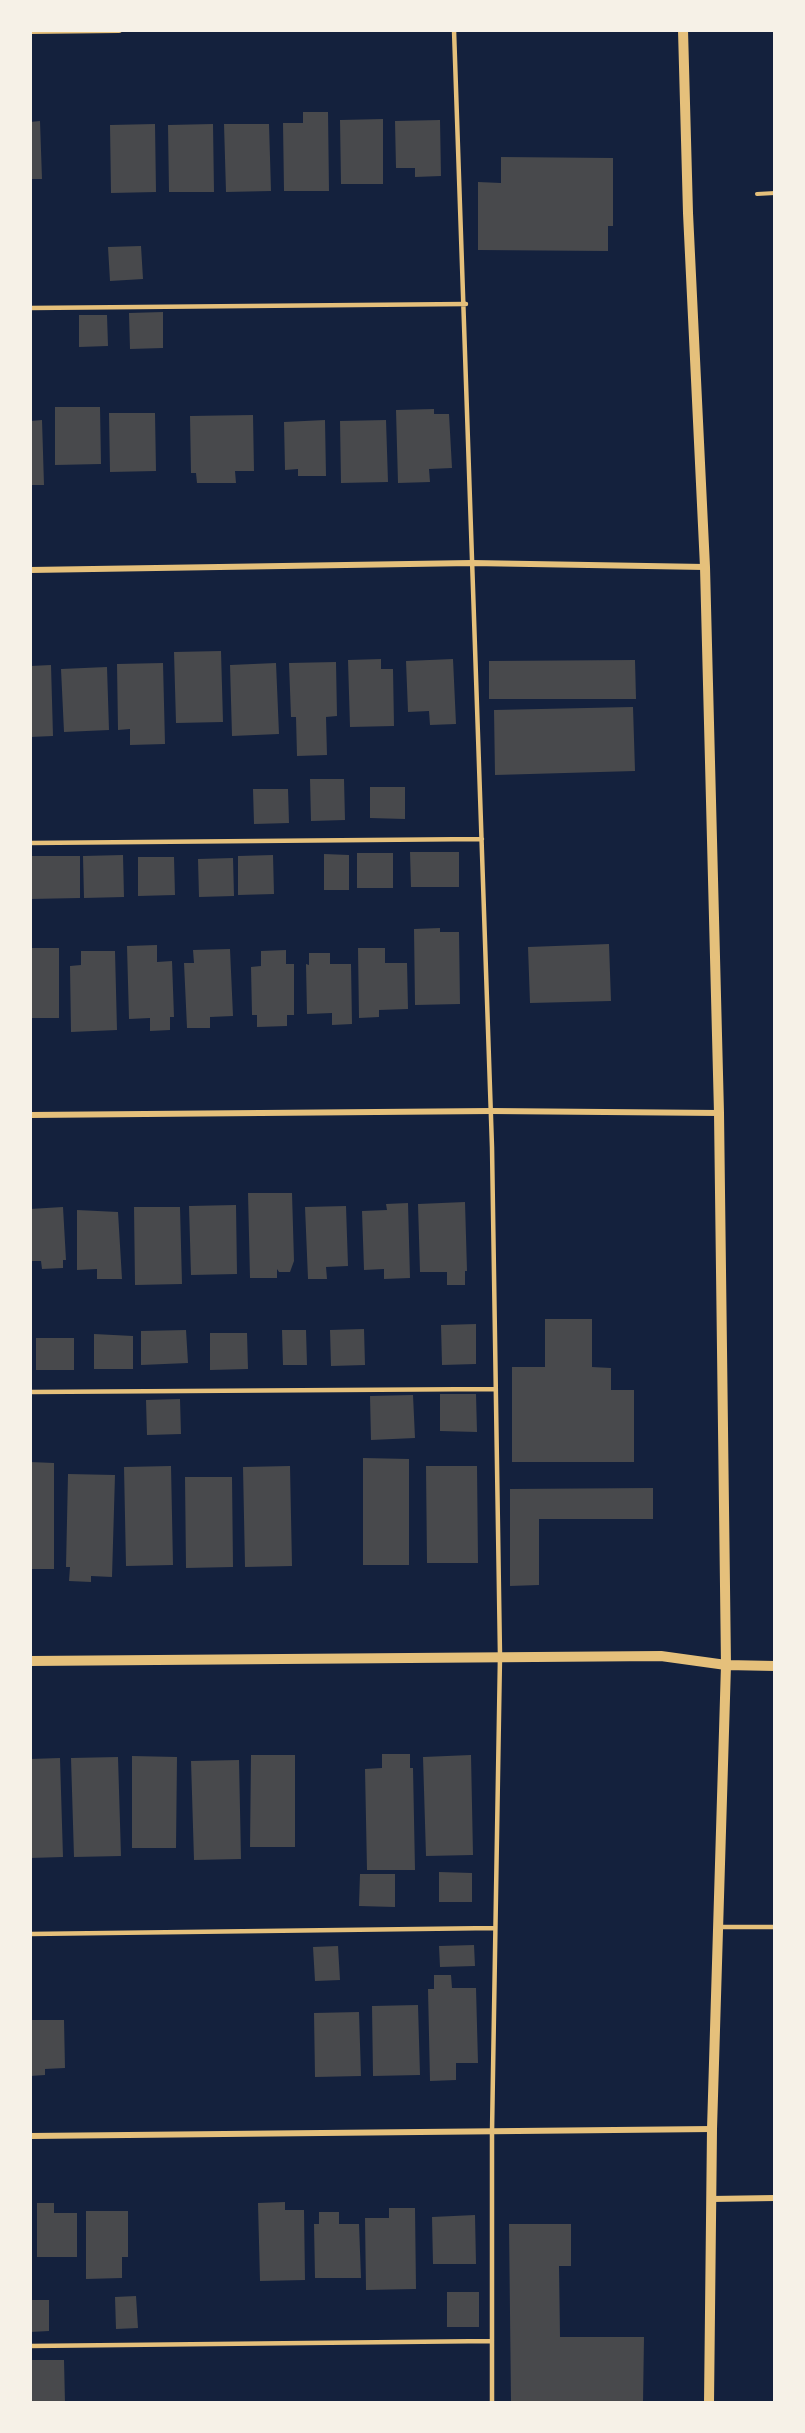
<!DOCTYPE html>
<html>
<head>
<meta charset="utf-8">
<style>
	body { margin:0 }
	#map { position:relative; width:805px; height:2433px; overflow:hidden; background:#14213d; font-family:"Libre Baskerville",serif }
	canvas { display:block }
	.frame { position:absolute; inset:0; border:32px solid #f6f1e7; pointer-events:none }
</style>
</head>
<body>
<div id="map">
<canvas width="805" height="2433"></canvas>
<div class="frame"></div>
</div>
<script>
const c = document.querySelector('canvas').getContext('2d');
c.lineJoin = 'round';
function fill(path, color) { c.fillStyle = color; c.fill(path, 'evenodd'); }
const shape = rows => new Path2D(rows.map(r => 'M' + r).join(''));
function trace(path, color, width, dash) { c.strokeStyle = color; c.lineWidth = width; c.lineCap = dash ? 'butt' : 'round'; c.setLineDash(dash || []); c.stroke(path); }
fill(shape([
	[303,112,328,112,329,191,284,191,283,123,303,123],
	[383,119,383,184,341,184,340,120],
	[440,120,441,176,415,177,415,168,396,168,395,121],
	[40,121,42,179,30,179,30,122],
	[155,124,156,192,111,193,110,125],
	[213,124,214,192,169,192,168,125],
	[224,124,269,124,271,191,226,192],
	[501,157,613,158,613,226,608,226,608,251,478,250,478,182,501,183],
	[141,246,143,279,110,281,108,247],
	[163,312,163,348,130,349,129,313],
	[79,315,107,315,108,346,79,347],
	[55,407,100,407,101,464,55,465],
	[434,409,434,414,449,414,452,468,429,469,430,482,398,483,396,410],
	[109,413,155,413,156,471,110,472],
	[253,415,254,471,235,471,236,483,197,483,196,473,191,473,190,416],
	[42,420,44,485,30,485,30,421],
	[325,420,326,476,298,476,298,469,285,470,284,422],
	[386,420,388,482,341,483,340,421],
	[221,651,223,722,176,723,174,652],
	[381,659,381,669,393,669,394,726,350,727,348,660],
	[453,659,456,724,430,725,429,711,408,712,406,661],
	[635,660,636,699,489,699,489,661],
	[336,662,337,716,326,717,327,755,297,756,296,717,291,717,289,663],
	[163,663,165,744,130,745,130,729,118,730,117,664],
	[276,663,279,734,232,736,230,665],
	[51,665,53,736,30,737,30,666],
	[107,667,109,730,64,732,61,669],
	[633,707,635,771,495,775,494,710],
	[310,779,344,779,345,820,311,821],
	[370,787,405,787,405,819,370,818],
	[253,789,288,789,289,823,254,824],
	[410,852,459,852,459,887,411,887],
	[357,853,393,853,393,888,357,888],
	[324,854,349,855,349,890,324,890],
	[123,855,124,897,84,898,83,856],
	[273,855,274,894,238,895,238,856],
	[30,856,80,856,80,898,30,899],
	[138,857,174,857,175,895,138,896],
	[233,858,234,896,199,897,198,859],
	[440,928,440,932,459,932,460,1004,415,1005,414,929],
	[609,944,611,1001,530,1003,528,947],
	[157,945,157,962,172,961,174,1017,170,1017,170,1030,150,1031,150,1018,129,1019,127,946],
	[30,948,59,948,59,1018,30,1018],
	[358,948,385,948,385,963,407,963,408,1009,379,1010,379,1017,359,1018],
	[230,949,233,1016,210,1017,210,1028,187,1028,184,963,194,963,193,950],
	[286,950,286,964,294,964,294,1015,287,1015,287,1026,257,1027,257,1015,252,1015,251,967,261,966,261,951],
	[81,951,115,951,117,1030,71,1032,70,966,81,965],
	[309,953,330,953,330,964,351,964,352,1024,332,1025,332,1013,307,1014,306,964,309,965],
	[248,1193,292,1193,294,1261,290,1272,279,1272,277,1269,277,1278,250,1278],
	[465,1202,467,1271,465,1271,465,1285,447,1285,447,1272,420,1272,418,1204],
	[408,1203,410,1278,384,1279,384,1269,364,1270,362,1211,387,1210,386,1204],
	[236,1205,237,1274,191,1275,189,1206],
	[346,1206,348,1266,326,1267,327,1279,308,1279,305,1207],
	[63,1207,66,1260,63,1260,63,1268,42,1269,41,1261,30,1261,30,1209],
	[134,1207,180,1207,182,1284,135,1285],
	[77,1210,118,1212,122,1279,97,1279,97,1269,77,1270],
	[545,1319,592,1319,592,1367,611,1368,611,1390,634,1390,634,1462,512,1462,512,1367,545,1367],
	[476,1324,476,1364,442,1365,441,1325],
	[364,1329,365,1365,331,1366,330,1330],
	[186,1330,188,1363,141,1365,141,1331],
	[282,1330,306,1330,307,1365,283,1365],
	[210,1333,247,1333,248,1369,210,1370],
	[94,1334,133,1336,133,1369,94,1369],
	[36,1338,74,1338,74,1370,36,1370],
	[440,1394,476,1394,477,1432,440,1431],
	[413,1395,415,1438,371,1440,370,1396],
	[180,1399,181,1434,147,1435,146,1400],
	[363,1458,409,1459,409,1565,363,1565],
	[30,1462,54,1463,54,1569,30,1569],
	[171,1466,173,1565,126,1566,124,1467],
	[290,1466,292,1566,245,1567,243,1467],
	[426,1466,477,1466,478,1563,427,1563],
	[68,1474,115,1475,112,1577,91,1576,91,1582,69,1581,70,1567,66,1567],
	[185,1477,232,1477,233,1567,186,1568],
	[653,1488,653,1519,539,1519,539,1585,510,1586,510,1489],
	[382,1754,410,1754,410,1768,413,1768,415,1870,367,1870,365,1769,382,1768],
	[251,1755,295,1755,295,1847,250,1847],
	[471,1755,473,1855,426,1856,423,1757],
	[132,1756,177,1757,176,1848,132,1848],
	[118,1757,121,1856,74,1857,71,1758],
	[60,1758,63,1857,30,1858,30,1759],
	[239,1760,241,1859,194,1860,191,1761],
	[439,1872,472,1873,472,1902,439,1902],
	[360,1874,395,1874,395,1907,359,1906],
	[474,1945,475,1966,440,1967,439,1946],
	[338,1946,340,1980,315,1981,313,1947],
	[434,1975,451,1975,452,1988,476,1988,478,2063,456,2063,456,2080,430,2081,428,1989,434,1989],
	[418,2005,420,2075,373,2076,372,2006],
	[359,2012,361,2076,315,2077,314,2013],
	[30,2020,64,2020,65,2068,45,2069,45,2075,30,2076],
	[285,2202,285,2210,304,2210,305,2280,260,2281,258,2203],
	[37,2203,54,2203,54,2213,77,2213,77,2257,37,2257],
	[389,2208,415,2208,416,2289,366,2290,365,2218,389,2218],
	[86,2211,128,2211,128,2257,122,2257,122,2278,86,2279],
	[319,2212,339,2212,339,2224,359,2224,361,2278,315,2278,314,2224,319,2224],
	[475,2215,476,2264,433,2264,432,2217],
	[509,2224,571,2224,571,2266,559,2266,560,2337,644,2337,643,2403,511,2403],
	[447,2292,479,2292,479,2327,447,2327],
	[136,2296,138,2328,116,2329,115,2297],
	[30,2300,49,2300,49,2331,30,2332],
	[30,2360,64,2360,65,2403,30,2403]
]), '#48494c');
trace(shape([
	[757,194,775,193]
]), '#e5c07b', 4);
trace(shape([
	[454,30,492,1147,500,1656,492,2132,492,2403],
	[30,308,466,304],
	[30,843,482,839],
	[30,1392,495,1389],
	[718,1927,775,1927],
	[30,1934,495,1928],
	[30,2346,492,2341]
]), '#e5c07b', 4.5);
trace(shape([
	[30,31,119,30],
	[30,570,472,563,705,567],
	[30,1115,491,1111,719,1113],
	[30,2136,712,2129],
	[711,2199,775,2198]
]), '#e5c07b', 6);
trace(shape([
	[683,30,688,213,705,567,719,1113,726,1665,712,2129,709,2403],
	[30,1661,661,1656,726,1665,775,1666]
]), '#e5c07b', 10);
</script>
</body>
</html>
